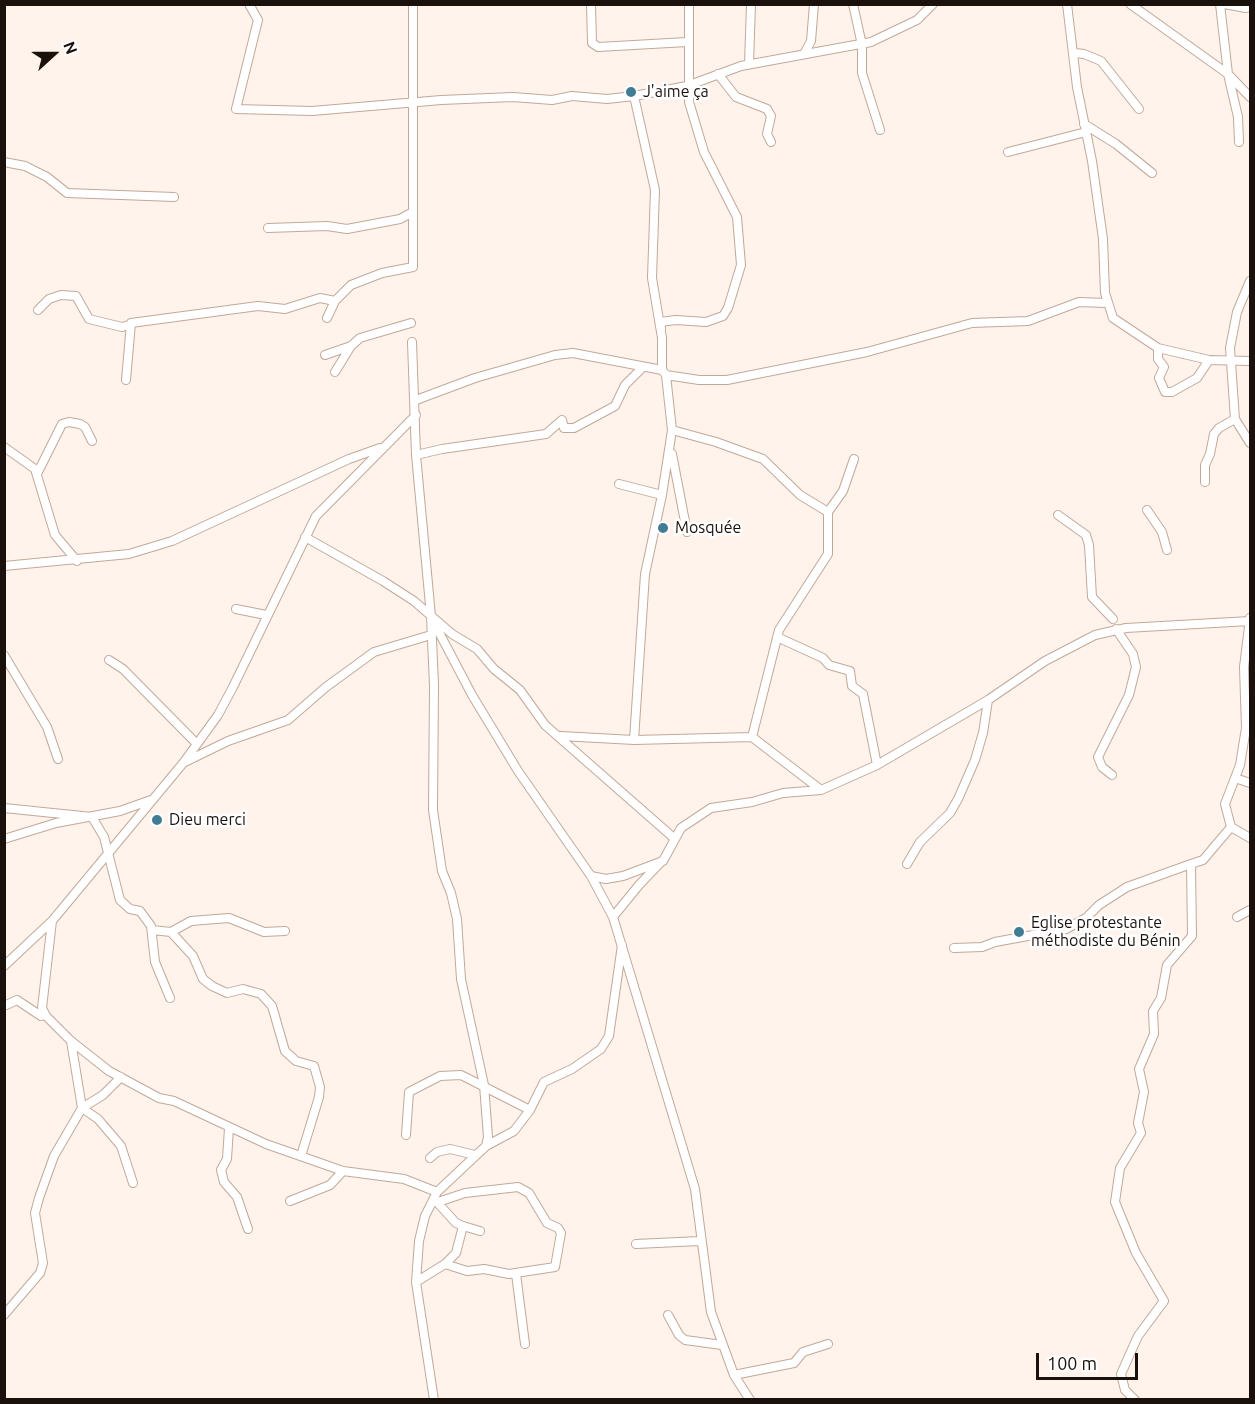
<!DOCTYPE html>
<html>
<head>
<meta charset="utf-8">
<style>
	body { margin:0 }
	#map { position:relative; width:1255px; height:1404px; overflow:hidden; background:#fff3ec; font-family:Ubuntu,sans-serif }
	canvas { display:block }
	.frame { position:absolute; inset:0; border:6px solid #1b110c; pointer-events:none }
	.north { position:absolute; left:24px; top:24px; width:60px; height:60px; -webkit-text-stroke:4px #fff; paint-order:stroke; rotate:69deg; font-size:16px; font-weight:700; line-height:24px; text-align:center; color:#1b110c }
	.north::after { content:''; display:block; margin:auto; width:21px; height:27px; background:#1b110c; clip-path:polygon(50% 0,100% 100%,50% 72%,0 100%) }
	.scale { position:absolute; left:1036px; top:1353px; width:102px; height:27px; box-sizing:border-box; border:3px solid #1b110c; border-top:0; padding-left:8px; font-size:18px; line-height:21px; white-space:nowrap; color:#1b110c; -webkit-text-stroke:4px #fff; paint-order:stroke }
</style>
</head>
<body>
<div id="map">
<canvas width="1255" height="1404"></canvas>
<div class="frame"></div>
<div class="north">N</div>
<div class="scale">100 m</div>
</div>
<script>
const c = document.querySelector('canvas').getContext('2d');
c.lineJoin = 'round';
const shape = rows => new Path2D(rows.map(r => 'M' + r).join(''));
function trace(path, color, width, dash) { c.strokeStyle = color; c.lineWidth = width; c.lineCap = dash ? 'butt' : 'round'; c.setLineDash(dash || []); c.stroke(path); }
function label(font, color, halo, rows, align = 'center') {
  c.font = font + ' Ubuntu,sans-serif'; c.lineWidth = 5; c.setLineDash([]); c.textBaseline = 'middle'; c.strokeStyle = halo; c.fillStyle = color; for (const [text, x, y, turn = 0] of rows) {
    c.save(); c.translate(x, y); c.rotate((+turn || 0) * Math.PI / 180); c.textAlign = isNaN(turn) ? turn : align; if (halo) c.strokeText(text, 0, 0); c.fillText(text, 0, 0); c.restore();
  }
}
const minor = shape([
	[249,4,258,20,236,109,312,111,441,100,513,97,552,100,572,96,607,99,634,96,687,86,741,66,871,42,917,20,933,4],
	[591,4,592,43,598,47,687,42],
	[853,4,862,45,862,73,880,130],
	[1067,4,1077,87,1092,161,1103,239,1105,293,1113,318,1158,348,1209,360,1250,361],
	[1130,4,1228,74,1238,117,1239,142],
	[1220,4,1228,74,1250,97],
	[1224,4,1246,8],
	[1075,53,1084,54,1101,61,1139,109],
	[804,54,811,41,814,4],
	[749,64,751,4],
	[718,74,736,97,767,109,771,116,767,134,771,142],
	[1084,124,1116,144,1152,173],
	[1008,152,1086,132],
	[4,162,25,166,47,177,67,193,174,197],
	[268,228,327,226,347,229,400,219,413,212],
	[38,310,49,299,61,295,76,296,89,319,122,327,129,325],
	[327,318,335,301,351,285,382,273,413,267,413,4],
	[661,328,660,322,676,320,706,322,723,316,728,308,741,265,737,217,704,152,689,102,689,4],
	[412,342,416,455,431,616,434,685,433,810,442,871,451,893,457,919,461,979,484,1085,488,1137,486,1146,437,1192,425,1216,419,1241,416,1282,434,1400],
	[1158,348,1158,359,1164,367,1159,378,1165,392,1172,392,1197,378,1209,360],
	[325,355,351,346,360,338,411,323],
	[335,372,351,346],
	[666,375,699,380,727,380,867,352,972,323,1028,321,1079,302,1106,303],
	[126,380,131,323,258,306,285,309,320,298,335,301],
	[416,400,475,378,555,355,573,353,662,370],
	[1235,419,1250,443],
	[672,430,716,442,763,459,800,495,828,512,828,554,779,630,752,737],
	[4,447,35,469,55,535,77,561],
	[672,454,687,532],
	[416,455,442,449,546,434,562,420,564,428,574,428,615,406,625,385,642,368],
	[37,474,62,424,69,422,80,424,85,427,92,441],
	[1205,482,1205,465,1210,454,1214,434,1219,428,1235,419,1230,348,1237,312,1250,281],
	[619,484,662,495],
	[1147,510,1162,532,1167,550],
	[828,512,843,491,854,459],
	[1058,515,1086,535,1089,545,1092,597,1113,619],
	[305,537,383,581,414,601,452,634,477,649,494,669,520,690,545,725,675,839],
	[4,566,129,554,172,541,349,459,380,448],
	[236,609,266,615],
	[1250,618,1244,667,1246,728,1240,765,1225,804,1231,827,1250,838],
	[432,619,472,695,518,771,591,876,613,917,695,1189,711,1312,734,1375,750,1400],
	[777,637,823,658,829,665,850,671,852,686,863,694,877,765],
	[4,655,47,727,58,759],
	[109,660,123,669,197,744],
	[561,736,634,740,752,737,821,790,877,765,988,700,1045,661,1095,635,1126,628,1250,621],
	[634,740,645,574,662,495,672,430,666,375,662,370,662,338,652,278,655,190,634,96],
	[185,762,228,741,288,720,326,687,374,652,431,635],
	[1112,775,1102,767,1098,757,1129,695,1136,667,1133,654,1116,629],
	[1235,778,1250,783],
	[4,808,92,817,104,837,120,900,130,909,140,911,151,926,155,962,170,998],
	[4,839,56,823,120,811,151,800],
	[907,864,920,842,950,813,958,799,975,760,983,733,988,700],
	[591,876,606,879,623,876,663,861,681,828,711,808,752,802,783,793,821,790],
	[613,917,639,885,662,861],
	[1237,917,1250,910],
	[152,930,171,932,193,956,203,979,212,986,227,993,243,989,261,994,272,1006,285,1051,296,1061,314,1066,320,1087,319,1097,301,1156],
	[171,932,191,921,229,918,264,932,285,931],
	[954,948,982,947,995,942,1066,929,1086,918,1099,905,1127,887,1191,864],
	[4,966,52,921,184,762,218,715,233,687,316,516,416,415],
	[4,1006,17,1000,41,1016],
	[71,1041,109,1071,159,1098,174,1101,266,1144,343,1171,404,1179,437,1192],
	[82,1108,98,1119,121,1146,133,1183],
	[82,1108,103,1095,121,1077],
	[229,1128,227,1159,221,1170,224,1182,237,1197,248,1229],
	[406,1135,409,1092,440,1076,461,1075,530,1110],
	[486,1146,514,1131,530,1110,544,1082,572,1069,601,1049,609,1036,622,945],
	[430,1158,437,1152,450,1149,475,1155],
	[290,1201,330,1185,343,1171],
	[438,1202,465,1193,518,1187,529,1193,547,1223,558,1228,561,1233,555,1267,509,1274,484,1269,467,1271,445,1264],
	[463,1226,480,1231],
	[636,1244,700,1241],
	[516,1274,525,1344],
	[416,1282,445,1264,456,1253,463,1226,456,1223,435,1200],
	[4,1315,40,1273,43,1263,35,1213,39,1198,54,1156,82,1108,71,1041,46,1016,42,1008,52,921],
	[668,1315,679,1335,685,1340,722,1345],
	[734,1375,794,1363,803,1352,828,1344],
	[1135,1400,1125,1390,1121,1374,1138,1336,1164,1301,1136,1253,1115,1202,1120,1168,1141,1133,1138,1123,1144,1092,1139,1069,1154,1034,1153,1011,1161,998,1167,965,1192,936,1191,864,1203,860,1231,827]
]);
trace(minor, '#c3a898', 10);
trace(minor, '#fff', 8);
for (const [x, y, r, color] of [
	[631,92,6,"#407d94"],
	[663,528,6,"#407d94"],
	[157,820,6,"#407d94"],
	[1019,932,6,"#407d94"]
]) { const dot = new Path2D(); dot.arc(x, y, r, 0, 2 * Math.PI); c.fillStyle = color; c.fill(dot); trace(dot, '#fff', 2); }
label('16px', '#1b110c', '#fff', [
	["J'aime ça",643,92],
	["Mosquée",675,528],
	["Dieu merci",169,820],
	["Eglise protestante",1031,923],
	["méthodiste du Bénin",1031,941]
], 'left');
</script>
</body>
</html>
